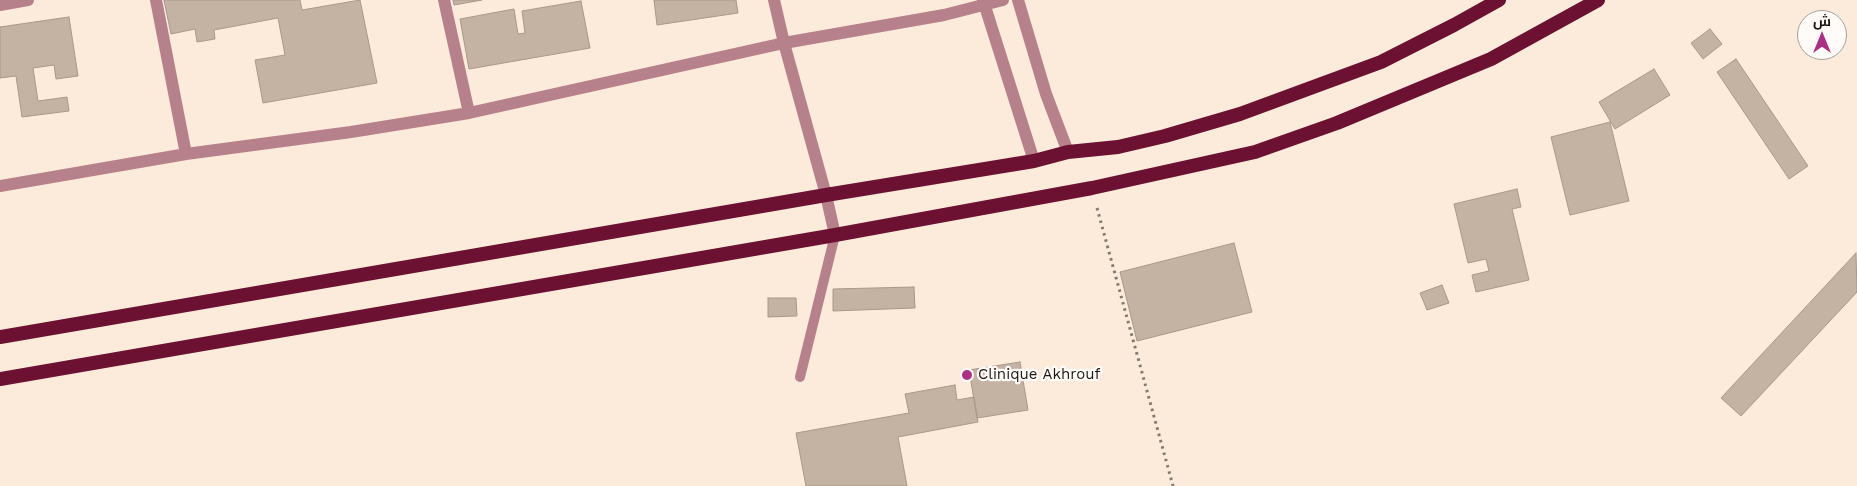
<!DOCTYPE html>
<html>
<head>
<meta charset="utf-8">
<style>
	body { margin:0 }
	#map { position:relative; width:1857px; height:486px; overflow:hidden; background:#fcebda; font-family:"Work Sans",Cairo,sans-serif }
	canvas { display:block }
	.north { position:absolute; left:1797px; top:10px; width:50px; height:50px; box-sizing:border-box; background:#fffbf8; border:1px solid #a5a09c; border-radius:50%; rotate:0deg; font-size:14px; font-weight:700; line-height:20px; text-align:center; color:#1d1711 }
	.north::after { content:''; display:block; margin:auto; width:18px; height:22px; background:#aa3084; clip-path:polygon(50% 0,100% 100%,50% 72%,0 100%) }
</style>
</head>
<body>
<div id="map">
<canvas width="1857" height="486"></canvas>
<div class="north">ش</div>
</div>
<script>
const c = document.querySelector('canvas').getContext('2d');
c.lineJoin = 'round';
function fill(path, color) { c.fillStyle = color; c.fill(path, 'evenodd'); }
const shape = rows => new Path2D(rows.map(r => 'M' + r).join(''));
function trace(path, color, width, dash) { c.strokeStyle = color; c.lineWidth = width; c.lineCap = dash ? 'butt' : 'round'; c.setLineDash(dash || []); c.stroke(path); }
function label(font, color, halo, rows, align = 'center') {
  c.font = font + ' "Work Sans",sans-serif'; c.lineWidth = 4.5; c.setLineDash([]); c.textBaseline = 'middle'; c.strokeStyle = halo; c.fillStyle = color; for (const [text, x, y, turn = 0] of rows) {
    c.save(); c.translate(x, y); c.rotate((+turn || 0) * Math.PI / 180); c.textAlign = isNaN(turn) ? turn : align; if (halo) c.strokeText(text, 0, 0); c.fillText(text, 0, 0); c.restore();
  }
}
const building = shape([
	[164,0,300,0,302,10,360,0,377,83,263,103,255,60,285,55,278,18,214,30,215,39,197,42,195,29,171,34,164,0],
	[453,0,482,0,454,5,453,0],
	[654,0,736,0,738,13,657,25,654,0],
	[581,1,590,48,469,69,460,19,514,9,518,34,525,33,522,11,581,1],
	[69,17,78,76,56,79,54,65,33,68,38,101,67,97,69,111,22,117,16,76,0,78,0,27,69,17],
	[1710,29,1722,44,1703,59,1691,43,1710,29],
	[1736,59,1808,166,1789,179,1717,72,1736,59],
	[1654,69,1670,95,1615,129,1599,102,1654,69],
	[1610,122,1629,201,1570,215,1551,137,1610,122],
	[1517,189,1521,207,1512,209,1529,280,1476,292,1472,275,1489,271,1486,259,1468,263,1454,204,1517,189],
	[1234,243,1252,312,1137,341,1120,272,1234,243],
	[1856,253,1857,292,1741,416,1721,398,1856,253],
	[1442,285,1449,303,1427,310,1420,293,1442,285],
	[914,287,915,308,833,311,833,289,914,287],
	[768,298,796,298,797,316,768,317,768,298],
	[1020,362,1028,410,977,418,969,370,1020,362],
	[955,385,957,400,974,397,978,422,898,437,907,486,806,486,796,433,909,413,905,394,955,385]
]);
fill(building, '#c4b3a3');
trace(building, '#a89888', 1);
trace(shape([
	[1097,208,1173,486]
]), '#83786d', 3, [2.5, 4]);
trace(shape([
	[800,377,835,235]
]), '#b7818c', 10);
trace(shape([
	[156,0,186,154],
	[444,0,469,113],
	[774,0,784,43,826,195,835,235],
	[983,0,1034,161],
	[1018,0,1046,94,1068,152],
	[0,5,28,0],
	[0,186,186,154,351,132,469,113,784,43,944,15,1003,0]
]), '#b7818c', 12);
trace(shape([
	[0,337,826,195,1034,161,1068,152,1118,147,1165,136,1240,114,1381,62,1454,25,1499,0],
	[0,379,835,235,1092,188,1255,152,1337,123,1491,59,1598,0]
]), '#6c1132', 14);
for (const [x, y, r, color] of [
	[967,375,6,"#aa3084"]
]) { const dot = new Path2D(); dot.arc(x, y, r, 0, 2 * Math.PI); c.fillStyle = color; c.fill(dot); trace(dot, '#fffbf8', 2); }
label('15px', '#1d1711', '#fffbf8', [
	["Clinique Akhrouf",978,375]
], 'left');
</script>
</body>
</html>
